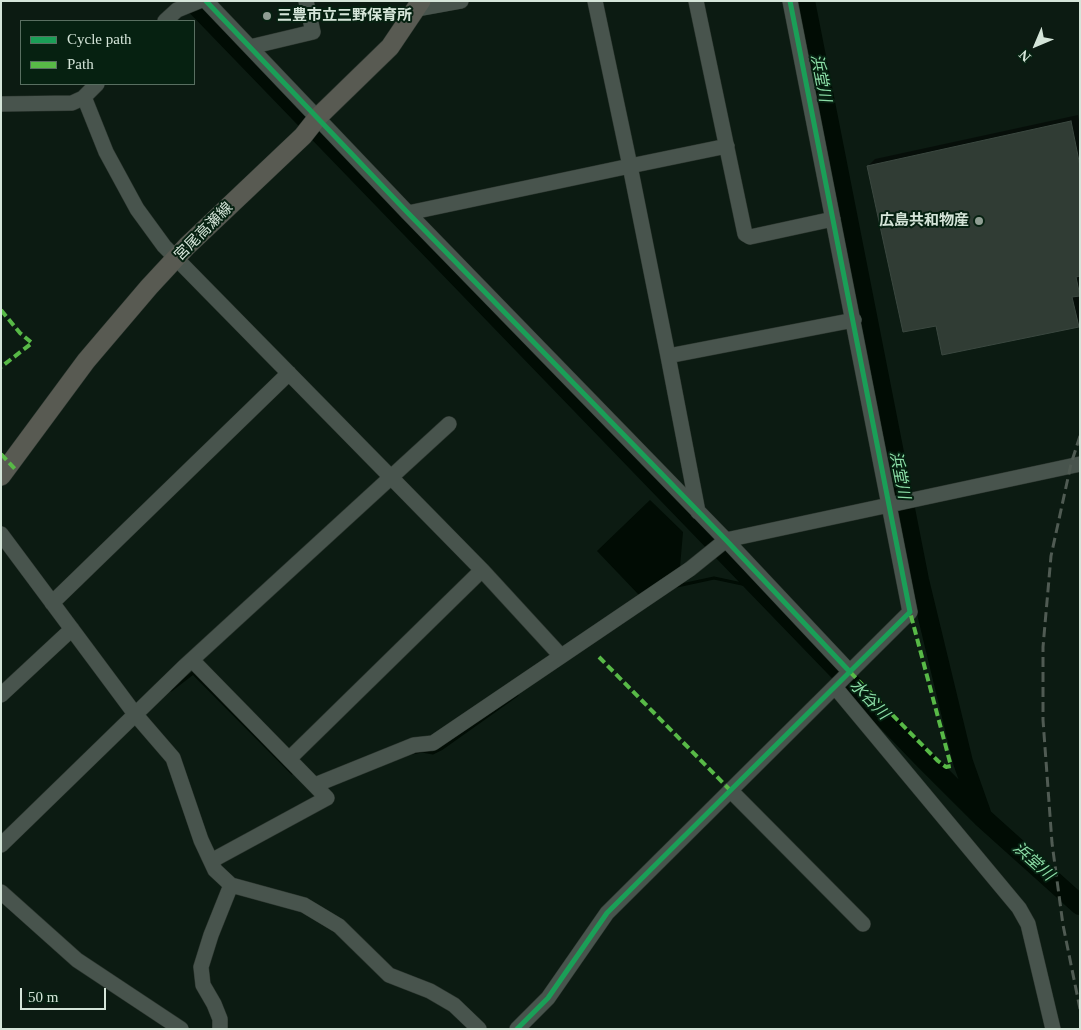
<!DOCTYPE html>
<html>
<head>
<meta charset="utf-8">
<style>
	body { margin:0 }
	#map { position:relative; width:1081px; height:1030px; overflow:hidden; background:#0c1b12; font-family:"Times New Roman",serif }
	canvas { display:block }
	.frame { position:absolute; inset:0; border:2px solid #d5e5d9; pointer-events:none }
	.legend { position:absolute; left:20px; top:20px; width:175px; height:65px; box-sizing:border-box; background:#062111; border:1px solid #596f61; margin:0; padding:6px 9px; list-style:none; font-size:15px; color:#d5e5d9 }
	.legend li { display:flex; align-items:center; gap:10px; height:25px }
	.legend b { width:25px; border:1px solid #596f61 }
	.north { position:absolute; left:1011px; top:20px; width:50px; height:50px; -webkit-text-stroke:4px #062111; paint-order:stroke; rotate:225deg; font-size:14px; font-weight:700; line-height:20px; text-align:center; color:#d5e5d9 }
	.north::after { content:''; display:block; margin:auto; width:18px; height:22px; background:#d5e5d9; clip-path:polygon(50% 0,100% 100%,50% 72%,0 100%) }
	.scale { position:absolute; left:20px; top:988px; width:86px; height:22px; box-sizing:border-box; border:2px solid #d5e5d9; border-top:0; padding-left:6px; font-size:15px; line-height:18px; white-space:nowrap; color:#d5e5d9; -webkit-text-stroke:4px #062111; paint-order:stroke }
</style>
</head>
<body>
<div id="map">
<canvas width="1081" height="1030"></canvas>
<div class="frame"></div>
<ul class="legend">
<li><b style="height:6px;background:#1a9f57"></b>Cycle path</li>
<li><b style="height:6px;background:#58b947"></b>Path</li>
</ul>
<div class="north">N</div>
<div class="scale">50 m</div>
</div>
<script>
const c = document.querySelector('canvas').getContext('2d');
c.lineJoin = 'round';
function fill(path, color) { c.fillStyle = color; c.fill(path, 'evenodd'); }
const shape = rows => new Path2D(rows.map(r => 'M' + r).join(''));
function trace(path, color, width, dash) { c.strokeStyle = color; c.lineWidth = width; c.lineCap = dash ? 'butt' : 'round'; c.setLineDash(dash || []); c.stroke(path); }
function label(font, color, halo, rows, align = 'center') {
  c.font = font + ' "Times New Roman","Noto Sans JP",serif'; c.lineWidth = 4; c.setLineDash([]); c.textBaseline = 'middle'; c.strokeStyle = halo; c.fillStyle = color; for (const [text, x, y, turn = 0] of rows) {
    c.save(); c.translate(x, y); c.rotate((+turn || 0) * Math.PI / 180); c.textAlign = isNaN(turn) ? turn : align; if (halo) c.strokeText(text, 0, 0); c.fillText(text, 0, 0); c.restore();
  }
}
fill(shape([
	[650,500,683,532,680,567,639,595,597,551]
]), '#010c04');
fill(shape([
	[1078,115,1080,126,1080,325,937,324,868,166,875,159]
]), '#0007');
trace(shape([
	[677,586,714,578,756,587],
	[171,690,193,673,292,773],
	[412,753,422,751,433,753,441,749,517,695]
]), '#010c04', 3);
trace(shape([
	[192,1,924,759,982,817,1080,905],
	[805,1,919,580,963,762,981,813]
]), '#010c04', 20);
const building = shape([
	[1071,121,1080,166,1080,276,1076,277,1080,296,1072,297,1079,327,942,355,936,326,903,332,867,166,1071,121]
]);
fill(building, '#303c34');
trace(building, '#3b4840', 1);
const minor = shape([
	[206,1,408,213,726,540,850,672],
	[595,1,630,166,727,146],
	[696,1,745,234,750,237,833,219],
	[417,9,461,1],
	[165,21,177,10,199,1],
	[250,47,313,32,306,1],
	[83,98,86,102,106,152,137,209,164,246,482,570,561,656],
	[1,104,72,103,83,98,97,84],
	[408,213,630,166,668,356,854,320],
	[668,356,698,512],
	[1,534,135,714,173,758,201,840,215,870,231,885,304,905,339,926,389,975,430,991,454,1005,479,1029],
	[52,603,289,373],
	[192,660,327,798,211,861],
	[835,687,1019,908,1028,924,1053,1029],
	[1,695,72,629],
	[289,759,482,570],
	[315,785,414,745,433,743,690,569,726,540,1080,464],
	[730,790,863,924],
	[1,845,185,666,449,424],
	[1,892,77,960,181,1029],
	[220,1029,220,1019,214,1004,203,985,201,967,211,935,231,885],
	[517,1029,548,998,607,913,910,612,790,1]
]);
const major = shape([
	[1,476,86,361,149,287,187,246,303,136,318,117,390,47,421,1]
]);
trace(minor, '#2c362f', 16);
trace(major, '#2c362f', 20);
trace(minor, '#48544d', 15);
trace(major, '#585a52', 19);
trace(shape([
	[1080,436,1071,464,1051,556,1043,647,1043,720,1052,843,1063,925,1080,1009]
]), '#505b53', 3, [10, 5]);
trace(shape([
	[1,310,20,333,32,343,1,367],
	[1,454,15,469],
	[599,657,730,790],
	[850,672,938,761,946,767,951,766,910,612]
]), '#58b947', 4, [8, 4]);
trace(shape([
	[206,1,408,213,726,540,850,672],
	[517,1029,548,998,607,913,910,612,790,1]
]), '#1a9f57', 5);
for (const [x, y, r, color] of [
	[267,16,5,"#8f9e93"],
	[979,221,5,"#8f9e93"]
]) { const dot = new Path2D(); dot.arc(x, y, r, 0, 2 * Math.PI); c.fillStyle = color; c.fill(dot); trace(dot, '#062111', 2); }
label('bold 15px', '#d5e5d9', '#062111', [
	["三豊市立三野保育所",277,16],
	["広島共和物産",969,221,"right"]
], 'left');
label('15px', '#d5e5d9', '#062111', [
	["宮尾高瀬線",204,232,-45]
]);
label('italic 16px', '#8cdea7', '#062111', [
	["浜堂川",820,78,79],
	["浜堂川",899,475,79],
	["水谷川",869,700,46],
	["浜堂川",1033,862,42]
]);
</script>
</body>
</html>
